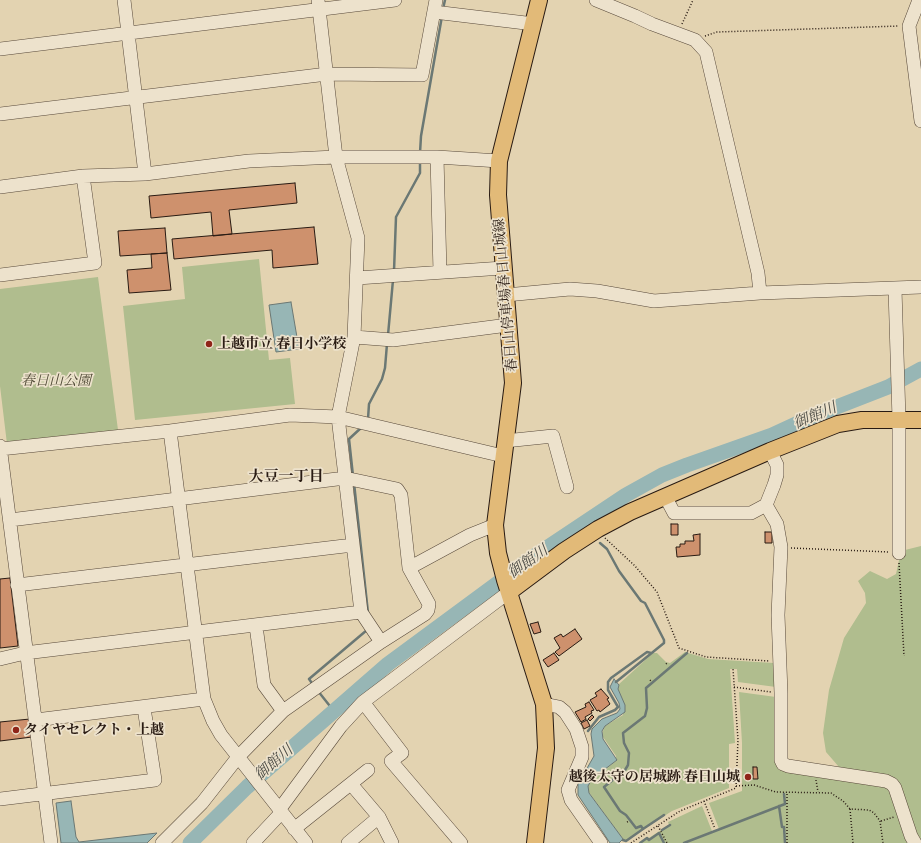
<!DOCTYPE html>
<html>
<head>
<meta charset="utf-8">
<style>
	body { margin:0 }
	canvas { display:block; background:#e3d3b1 }
</style>
</head>
<body>
<canvas width="921" height="843"></canvas>
<script>
const c = document.querySelector('canvas').getContext('2d');
c.lineJoin = 'round';
function fill(path, color) { c.fillStyle = color; c.fill(path, 'evenodd'); }
const shape = rows => new Path2D(rows.map(r => 'M' + r).join(''));
function trace(path, color, width, dash) { c.strokeStyle = color; c.lineWidth = width; c.lineCap = dash ? 'butt' : 'round'; c.setLineDash(dash || []); c.stroke(path); }
function label(font, color, halo, rows, align = 'center') {
  c.font = font + ' "EB Garamond","Noto Serif JP",serif'; c.lineWidth = 3.5; c.setLineDash([]); c.textBaseline = 'middle'; c.strokeStyle = halo; c.fillStyle = color; for (const [text, x, y, turn = 0] of rows) {
    c.save(); c.translate(x, y); c.rotate((+turn || 0) * Math.PI / 180); c.textAlign = isNaN(turn) ? turn : align; if (halo) c.strokeText(text, 0, 0); c.fillText(text, 0, 0); c.restore();
  }
}
fill(shape([
	[259,259,269,360,290,358,295,404,135,420,123,306,185,299,182,267],
	[98,277,118,430,7,444,0,386,0,289],
	[921,546,921,843,641,843,669,825,668,822,702,806,712,831,719,829,709,803,742,791,742,743,739,692,776,697,776,758,777,765,780,769,889,788,895,796,902,826,902,830,912,826,913,823,900,785,889,778,855,772,839,767,826,752,823,733,829,690,844,638,866,603,865,593,858,581,870,571,887,579,896,574,901,551],
	[685,652,708,659,774,663,776,687,738,682,737,669,730,669,735,743,729,744,729,788,672,811,627,840,623,839,588,791,588,783,616,761,616,756,603,737,603,731,605,726,623,715,623,701,617,687,618,685,653,653,657,653,666,662,670,663]
]), '#b0bd8e');
const water = shape([
	[291,302,299,349,276,352,269,305,291,302],
	[614,679,619,685,618,689,625,705,625,712,605,726,602,731,603,739,617,760,592,779,588,786,589,793,623,839,619,843,610,843,578,795,578,784,594,756,591,734,592,729,602,719,617,713,620,709,619,703,610,687,614,679],
	[71,801,76,837,79,842,157,833,147,843,61,843,56,803,71,801]
]);
fill(water, '#97b6b5');
trace(water, '#6b7874', 1);
trace(shape([
	[443,9,445,0],
	[420,153,421,136,442,16],
	[394,271,396,217,420,173,420,160],
	[388,335,393,280],
	[368,419,369,404,382,379,385,368,387,344],
	[353,476,349,439,362,427],
	[354,483,368,613],
	[600,543,607,549,619,571,641,601,645,603,664,640,664,643,616,682],
	[314,686,309,679,367,630],
	[318,691,333,710],
	[588,731,599,717,615,710,618,707,608,690,608,682,611,678,647,652,651,653],
	[779,806,782,827,784,827,785,843],
	[643,829,664,815],
	[662,830,670,825],
	[623,840,626,841,643,829,641,826,636,828,626,815,620,811,604,787,625,770,628,765,629,753,624,743,623,733,645,716,647,708,646,688,687,653],
	[640,843,647,838,649,840,659,833,664,843],
	[684,843,785,804,784,794]
]), '#6b7874', 2.5);
trace(shape([
	[190,843,247,787,388,664,533,557,626,495,662,475,687,465,772,435,811,417,888,387,921,369]
]), '#97b6b5', 15);
const building = shape([
	[295,183,297,203,229,210,232,234,213,236,211,212,151,218,149,196,295,183],
	[314,227,318,264,273,268,272,250,174,259,172,239,314,227],
	[165,228,167,253,120,256,118,231,165,228],
	[167,253,171,290,129,293,127,270,152,268,151,254,167,253],
	[671,524,678,524,678,535,671,535,671,524],
	[765,532,772,532,772,543,765,543,765,532],
	[700,534,700,555,677,557,676,547,680,547,680,544,685,544,685,541,694,541,693,535,700,534],
	[10,578,18,646,0,648,0,579,10,578],
	[538,622,541,632,534,634,530,624,538,622],
	[575,629,582,639,559,656,555,652,560,648,554,638,561,634,563,637,575,629],
	[554,653,559,660,548,667,543,660,554,653],
	[601,689,609,698,607,699,610,704,600,712,599,710,597,711,590,700,597,696,595,693,601,689],
	[589,702,594,710,591,711,592,713,585,717,586,719,581,722,575,712,586,707,585,704,589,702],
	[592,715,594,717,590,721,588,719,592,715],
	[30,719,32,737,0,741,0,722,30,719],
	[587,720,590,726,584,729,581,723,587,720],
	[753,767,757,767,758,779,753,779,753,767]
]);
fill(building, '#ce916d');
trace(building, '#291b13', 1);
const minor = shape([
	[124,0,145,174],
	[318,0,336,157,358,238,354,337,338,417,361,612,381,642],
	[596,0,635,16,652,24,695,40,706,52,758,273,760,293],
	[919,0,909,26,921,121],
	[434,12,534,24],
	[0,49,395,0],
	[0,114,327,74,422,75,436,0],
	[437,157,440,272],
	[0,187,83,176,145,174,249,161,336,157,437,157,499,161],
	[0,275,95,263,83,176],
	[357,278,503,268],
	[895,289,899,419,899,553],
	[506,295,570,289,597,291,654,301,760,293,921,287],
	[354,337,393,340,508,325],
	[170,431,204,699,213,721,221,735,306,843],
	[505,441,553,436,567,487],
	[0,446,51,843],
	[0,449,170,431,290,415,338,417,503,456],
	[665,496,674,513,751,513,766,505,774,485,777,475,777,465,770,451],
	[766,505,777,524,781,547,778,615,781,693,781,760,783,764,788,766,886,781,892,784,895,788,911,836,915,843],
	[10,520,345,478,397,489,401,495,409,568,429,604,428,610,425,614,381,642,283,711,238,757,202,803,162,843],
	[409,568,470,535,495,525],
	[17,585,353,545],
	[256,626,264,685,283,711],
	[0,659,25,653,361,612],
	[363,702,402,753,391,761,461,843],
	[544,704,559,707,565,712,576,729,582,747,582,757,568,790,571,800,601,843],
	[36,720,204,699],
	[351,784,379,817,392,843],
	[0,799,155,780,144,708],
	[279,810,341,726,363,702,509,592],
	[294,829,368,770],
	[253,843,281,813],
	[348,843,379,817]
]);
const major = shape([
	[509,592,564,551,598,529,630,512,770,451,838,424,862,420,921,420],
	[535,843,546,748,544,704,505,580,498,553,495,525,513,383,498,195,499,161,539,0]
]);
trace(minor, '#58493a', 14);
trace(major, '#291b13', 18);
trace(shape([
	[682,24,693,0],
	[705,36,717,32,899,26],
	[605,538,635,566,657,592,679,648,706,657,770,661],
	[791,548,889,552],
	[899,563,904,656],
	[666,664,667,663],
	[650,680,651,681],
	[734,687,771,692],
	[816,780,818,792],
	[736,786,754,785,776,792,831,793,843,801,850,809,869,810,874,813,880,821,883,843],
	[704,801,715,829],
	[850,809,853,843],
	[881,821,894,817],
	[627,822,629,821],
	[658,826,667,843],
	[631,843,680,811,736,788,738,740,733,669],
	[787,843,787,792]
]), '#291b13', 1.5, [1, 2]);
trace(minor, '#ede2cc', 13);
trace(major, '#e2ba78', 16);
for (const [x, y, r, color] of [
	[209,344,4,"#8f2418"],
	[16,730,4,"#8f2418"],
	[748,777,4,"#8f2418"]
]) { const dot = new Path2D(); dot.arc(x, y, r, 0, 2 * Math.PI); c.fillStyle = color; c.fill(dot); trace(dot, '#ede2cc', 1.5); }
label('14px', '#291b13', '#ede2cc', [
	["春日山停車場春日山城線",506,295,-95]
]);
label('bold 14px', '#291b13', '#ede2cc', [
	["上越市立 春日小学校",217,344],
	["タイヤセレクト・上越",24,730],
	["越後太守の居城跡 春日山城",740,777,"right"]
], 'left');
label('italic 14px', '#524c38', '#ede2cc', [
	["春日山公園",56,381]
]);
label('italic 15px', '#4a4a44', '#ede2cc', [
	["御館川",815,416,-23],
	["御館川",528,562,-35],
	["御館川",274,763,-41]
]);
label('bold 15px', '#291b13', '#ede2cc', [
	["大豆一丁目",286,477]
]);
</script>
</body>
</html>
